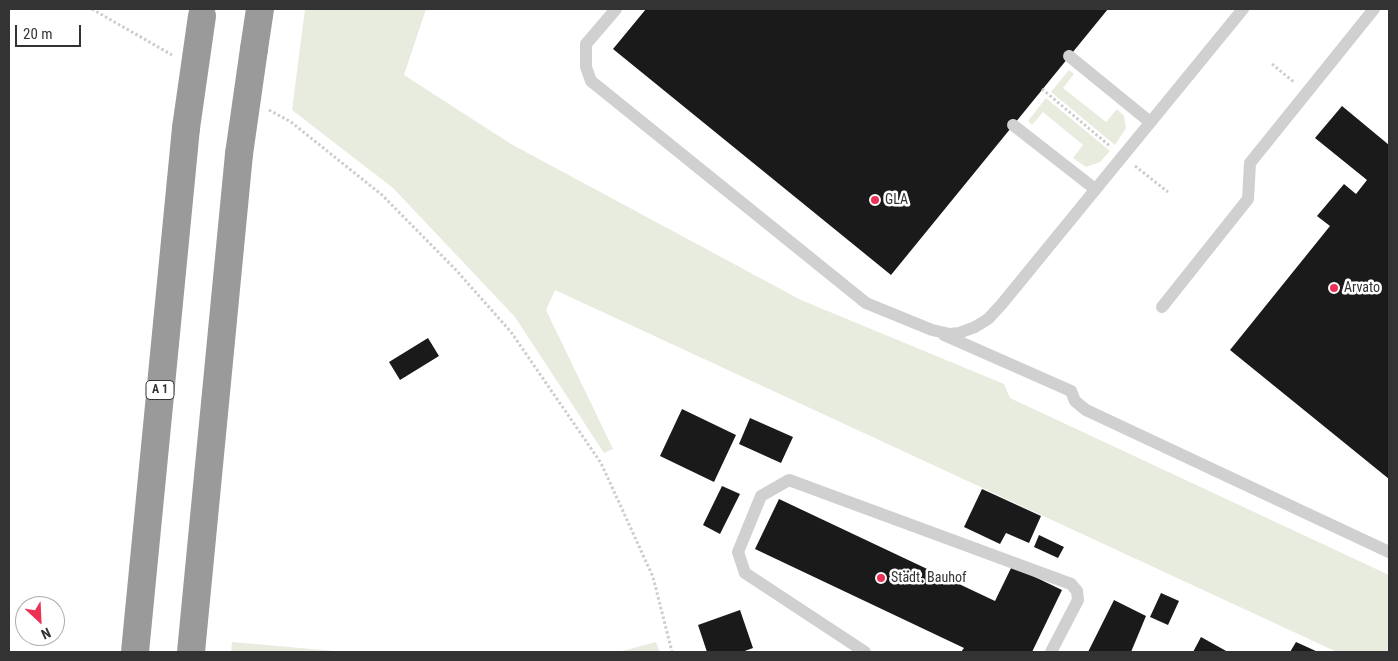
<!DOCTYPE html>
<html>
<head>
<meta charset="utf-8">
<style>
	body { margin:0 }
	#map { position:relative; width:1398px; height:661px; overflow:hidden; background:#fff; font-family:"Roboto Condensed",sans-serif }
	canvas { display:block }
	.frame { position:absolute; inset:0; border:10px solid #333; pointer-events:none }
	.north { position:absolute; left:15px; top:596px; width:50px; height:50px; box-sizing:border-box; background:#fff; border:1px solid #adadad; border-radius:50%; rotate:155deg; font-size:14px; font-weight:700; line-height:20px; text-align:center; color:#333 }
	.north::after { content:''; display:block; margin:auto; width:18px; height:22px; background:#ec3254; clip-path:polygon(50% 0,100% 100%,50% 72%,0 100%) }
	.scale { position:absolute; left:15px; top:25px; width:66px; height:22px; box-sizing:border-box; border:2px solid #333; border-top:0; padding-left:6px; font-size:15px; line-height:18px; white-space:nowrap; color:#333; -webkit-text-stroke:4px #fff; paint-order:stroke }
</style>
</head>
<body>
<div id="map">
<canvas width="1398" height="661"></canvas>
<div class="frame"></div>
<div class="north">N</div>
<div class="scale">20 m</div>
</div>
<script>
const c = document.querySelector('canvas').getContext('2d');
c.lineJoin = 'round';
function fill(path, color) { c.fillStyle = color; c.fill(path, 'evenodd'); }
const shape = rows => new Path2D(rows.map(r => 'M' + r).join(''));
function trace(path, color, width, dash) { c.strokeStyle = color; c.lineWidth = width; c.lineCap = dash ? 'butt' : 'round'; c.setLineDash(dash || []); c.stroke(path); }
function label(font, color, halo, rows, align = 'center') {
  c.font = font + ' "Roboto Condensed",sans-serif'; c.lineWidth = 5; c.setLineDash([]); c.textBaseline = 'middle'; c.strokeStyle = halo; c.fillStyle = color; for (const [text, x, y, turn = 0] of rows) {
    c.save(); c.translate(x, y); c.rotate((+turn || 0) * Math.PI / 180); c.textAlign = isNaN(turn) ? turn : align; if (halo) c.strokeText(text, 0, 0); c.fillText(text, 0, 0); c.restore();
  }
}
fill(shape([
	[305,9,426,9,404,75,511,144,801,300,1004,384,1010,398,1389,575,1389,652,1337,652,555,290,546,310,613,449,604,453,515,317,393,188,292,110],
	[1069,70,1074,74,1063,88,1106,122,1117,109,1124,116,1126,128,1115,145,1051,92],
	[1046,98,1110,151,1100,162,1086,167,1073,158,1083,145,1043,112,1032,125,1028,121],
	[232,642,346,652,231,652],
	[656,642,660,652,618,652]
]), '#e7ecde');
fill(shape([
	[646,9,1108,9,891,275,613,49],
	[1342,106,1389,145,1389,479,1230,350,1330,226,1317,216,1344,184,1356,194,1367,180,1315,138],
	[428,338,439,356,400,380,389,362],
	[682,409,736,435,714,482,660,456],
	[750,418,793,437,781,463,739,444],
	[722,486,740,494,720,534,703,525],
	[982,489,1041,516,1029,543,1006,533,1000,544,964,527],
	[779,499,995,601,1012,566,1062,590,1032,652,961,652,964,648,755,549],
	[1039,535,1064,547,1058,558,1034,547],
	[1161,593,1179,601,1168,625,1150,617],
	[1114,600,1146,616,1131,652,1088,652],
	[740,610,753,648,742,652,707,652,698,625],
	[1201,637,1228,652,1193,652],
	[1296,642,1318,652,1290,652]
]), '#1a1a1a');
trace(shape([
	[92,9,172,55],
	[1272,64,1295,83],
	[1042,89,1111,147],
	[269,110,291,122,382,195,456,270,511,332,601,463,653,577,672,652],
	[1135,166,1168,192]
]), '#cdcdcd', 3, [2.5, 2.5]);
trace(shape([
	[616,9,586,44,586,67,591,81,866,303,932,330,950,334,959,333,975,327,988,319,1001,305,1243,9],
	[1069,56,1150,122],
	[1013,125,1095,189],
	[1162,307,1248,199,1250,163,1374,9],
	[944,335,1071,391,1075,401,1086,410,1389,552],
	[865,652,745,573,738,552,761,496,789,480,1071,584,1077,591,1078,600,1051,652]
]), '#d0d0d0', 12);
trace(shape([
	[254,49,260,9],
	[135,652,186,128],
	[191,652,239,154]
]), '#9a9a9a', 28);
trace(shape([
	[186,128,202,16],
	[239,154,254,49]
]), '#9a9a9a', 28);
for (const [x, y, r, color] of [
	[875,200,5,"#ec3254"],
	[1334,288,5,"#ec3254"],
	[881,578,5,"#ec3254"]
]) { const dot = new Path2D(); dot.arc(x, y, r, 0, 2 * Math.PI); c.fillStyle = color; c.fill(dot); trace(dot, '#fff', 2); }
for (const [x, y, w] of [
	[160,390,28]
]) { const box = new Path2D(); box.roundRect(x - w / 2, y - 9.5, w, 19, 4); c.fillStyle = '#fff'; c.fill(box); trace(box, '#333', 1); }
label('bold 12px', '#333', null, [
	["A 1",160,390]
]);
label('14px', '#333', '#fff', [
	["GLA",885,200],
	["Arvato",1344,288],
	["Städt. Bauhof",891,578]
], 'left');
</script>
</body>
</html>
